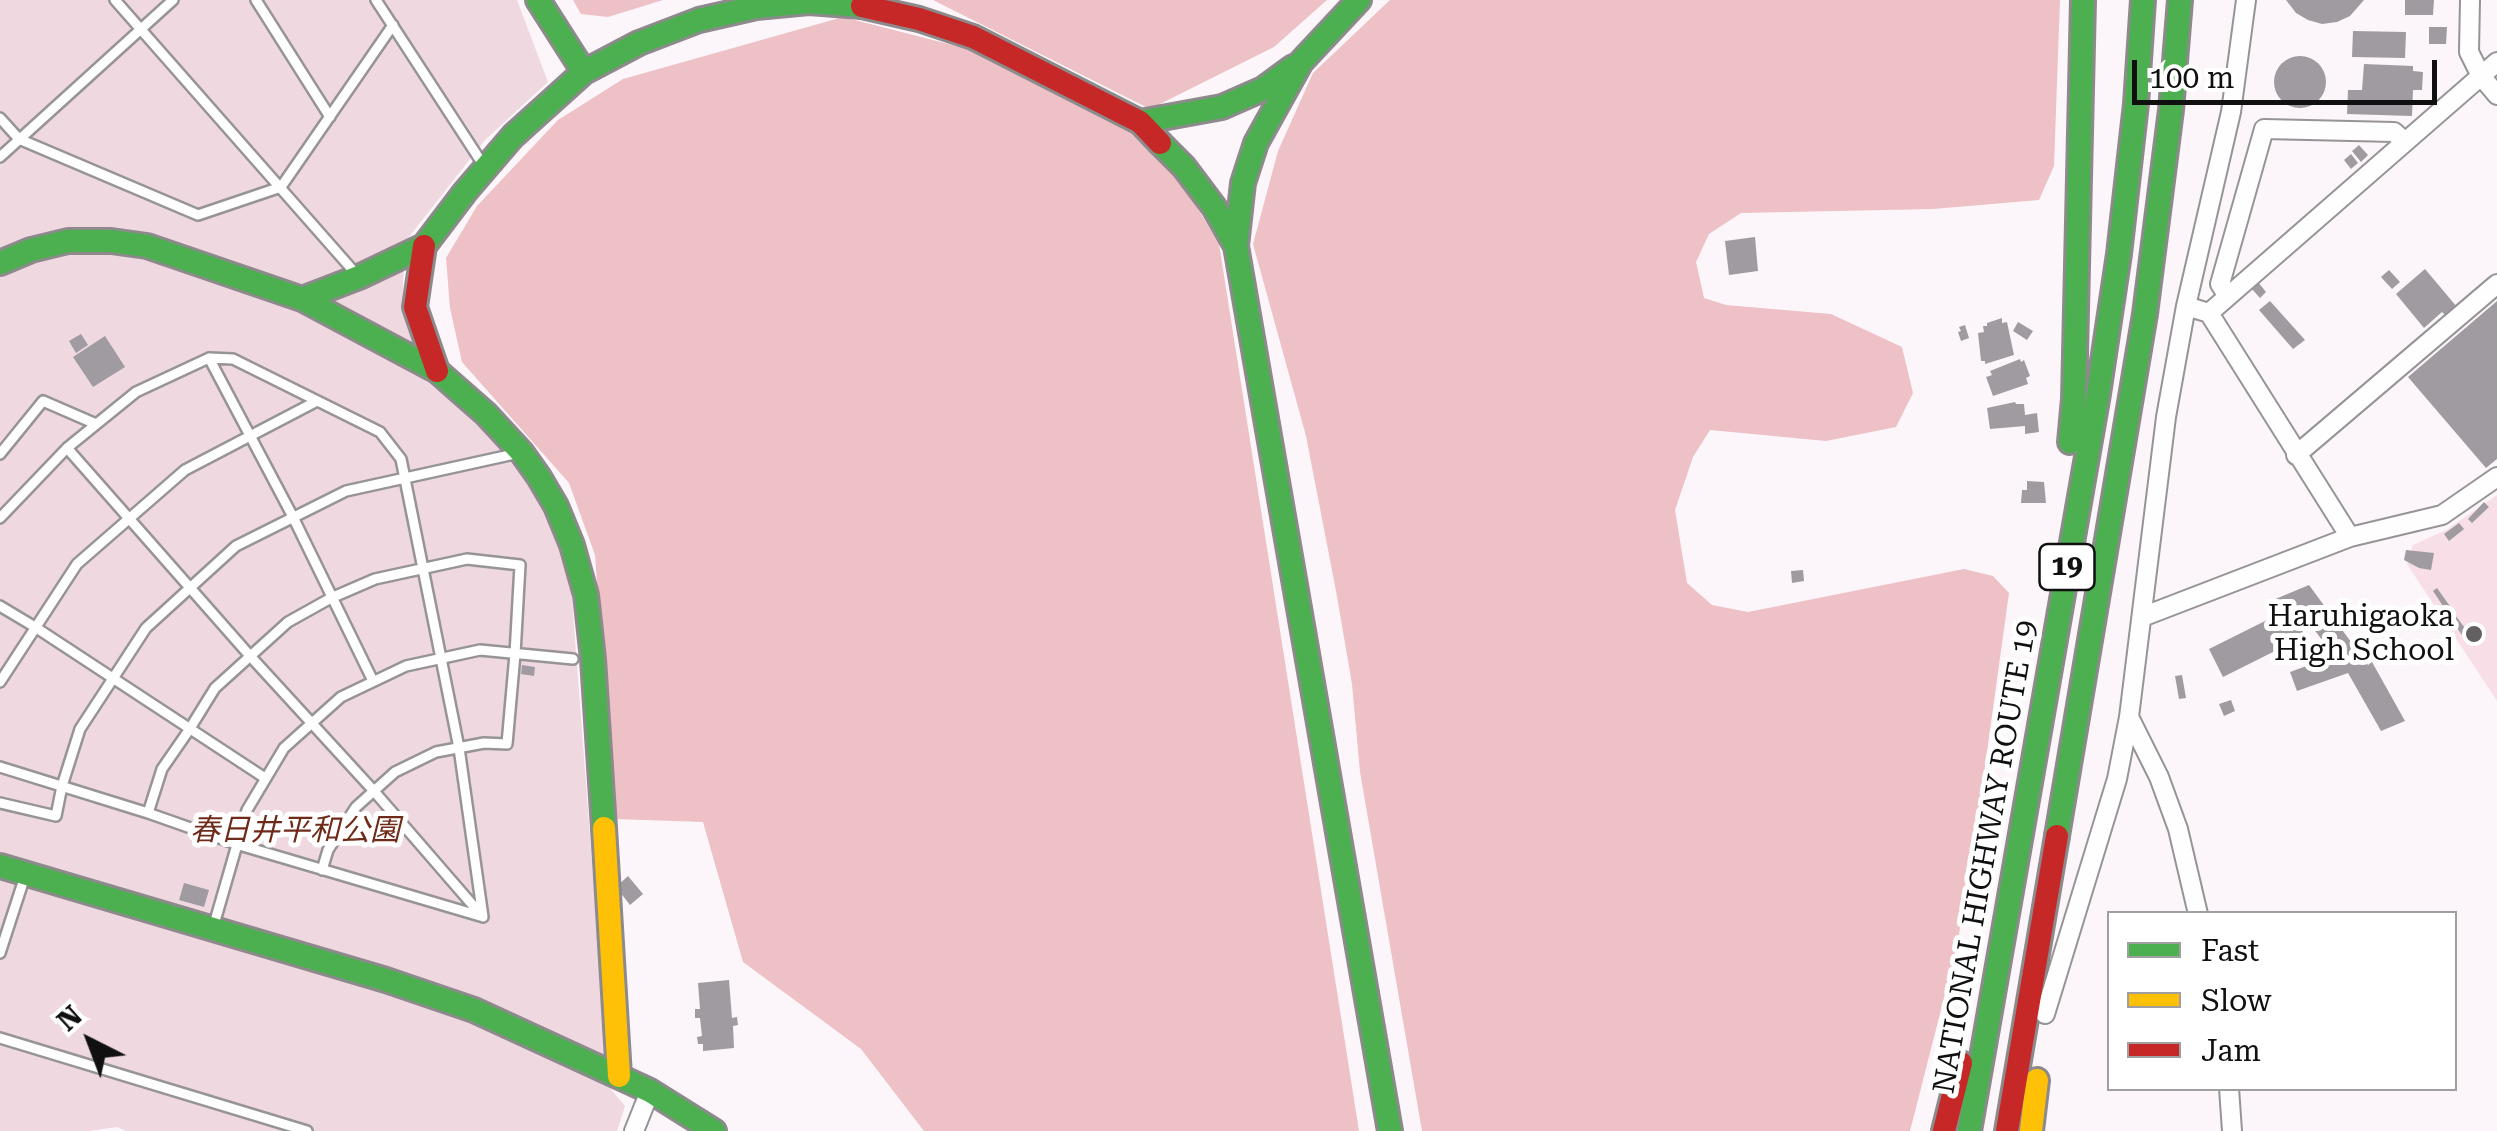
<!DOCTYPE html>
<html>
<head>
<meta charset="utf-8">
<style>
	body { margin:0 }
	#map { position:relative; width:2497px; height:1131px; overflow:hidden; background:#fcf6fb; font-family:"Roboto Serif",serif }
	canvas { display:block }
	.legend { position:absolute; left:2107px; top:911px; width:350px; height:180px; box-sizing:border-box; background:#fff; border:2px solid #9f9f9f; margin:0; padding:12px 18px; list-style:none; font-size:30px; color:#101010 }
	.legend li { display:flex; align-items:center; gap:20px; height:50px }
	.legend b { width:50px; border:2px solid #9f9f9f }
	.north { position:absolute; left:40px; top:991px; width:100px; height:100px; -webkit-text-stroke:8px #fff; paint-order:stroke; rotate:318deg; font-size:28px; font-weight:700; line-height:40px; text-align:center; color:#101010 }
	.north::after { content:''; display:block; margin:auto; width:35px; height:45px; background:#101010; clip-path:polygon(50% 0,100% 100%,50% 72%,0 100%) }
	.scale { position:absolute; left:2132px; top:60px; width:305px; height:45px; box-sizing:border-box; border:5px solid #101010; border-top:0; padding-left:12px; font-size:30px; line-height:35px; white-space:nowrap; color:#101010; -webkit-text-stroke:8px #fff; paint-order:stroke }
</style>
</head>
<body>
<div id="map">
<canvas width="2497" height="1131"></canvas>
<ul class="legend">
<li><b style="height:12px;background:#4caf50"></b>Fast</li>
<li><b style="height:12px;background:#ffc107"></b>Slow</li>
<li><b style="height:12px;background:#c62828"></b>Jam</li>
</ul>
<div class="north">N</div>
<div class="scale">100 m</div>
</div>
<script>
const c = document.querySelector('canvas').getContext('2d');
c.lineJoin = 'round';
function fill(path, color) { c.fillStyle = color; c.fill(path, 'evenodd'); }
const shape = rows => new Path2D(rows.map(r => 'M' + r).join(''));
function trace(path, color, width, dash) { c.strokeStyle = color; c.lineWidth = width; c.lineCap = dash ? 'butt' : 'round'; c.setLineDash(dash || []); c.stroke(path); }
function label(font, color, halo, rows, align = 'center') {
  c.font = font + ' "Roboto Serif","Noto Sans JP",serif'; c.lineWidth = 10; c.setLineDash([]); c.textBaseline = 'middle'; c.strokeStyle = halo; c.fillStyle = color; for (const [text, x, y, turn = 0] of rows) {
    c.save(); c.translate(x, y); c.rotate((+turn || 0) * Math.PI / 180); c.textAlign = isNaN(turn) ? turn : align; if (halo) c.strokeText(text, 0, 0); c.fillText(text, 0, 0); c.restore();
  }
}
fill(shape([
	[573,0,663,0,608,17,581,14],
	[933,0,1327,0,1274,47,1150,109],
	[1390,0,2060,0,2054,166,2039,200,1933,209,1741,213,1709,234,1696,262,1704,298,1726,305,1831,314,1902,347,1913,393,1896,427,1826,441,1710,430,1693,457,1675,510,1687,583,1712,605,1748,612,1964,569,1993,576,2009,593,1979,809,1957,947,1910,1131,1422,1131,1360,772,1352,684,1336,591,1306,436,1253,244,1278,151,1313,73],
	[843,17,976,51,1139,135,1186,189,1219,244,1359,1131,924,1131,861,1049,743,962,703,822,615,819,595,555,569,483,462,362,450,308,446,258,477,206,558,120,623,79]
]), '#edc1c5');
fill(shape([
	[0,0,517,0,548,82,485,140,405,242,402,310,426,381,472,418,519,467,547,514,560,545,571,586,609,1087,625,1106,617,1131,126,1131,117,1127,89,1131,0,1131]
]), '#efd8e0');
fill(shape([
	[2497,495,2497,701,2407,564,2413,545,2446,530]
]), '#f8dee6');
fill(shape([
	[2286,0,2364,0,2350,16,2337,22,2322,24,2308,20,2296,13],
	[2405,0,2434,0,2433,15,2405,15],
	[2429,27,2447,27,2446,44,2429,44],
	[2353,31,2406,32,2405,58,2352,57],
	'2274 82a26 26 0 1 1 52 0a26 26 0 1 1-52 0Z',
	[2364,64,2413,66,2413,71,2423,72,2422,90,2413,90,2412,116,2347,114,2348,90,2362,90],
	[2359,145,2368,155,2361,162,2352,151],
	[2351,154,2358,163,2351,169,2344,160],
	[1755,237,1758,271,1729,275,1725,241],
	[2425,269,2457,307,2446,316,2442,312,2424,328,2396,294],
	[2389,270,2400,282,2392,289,2381,277],
	[2258,282,2266,292,2260,298,2251,288],
	[2270,301,2305,340,2293,349,2259,310],
	[2497,301,2497,459,2486,468,2408,377],
	[2002,318,2002,323,2007,322,2014,355,1985,364,1985,361,1981,361,1978,333,1984,332,1983,326,1987,326,1987,323],
	[2018,322,2033,331,2027,340,2013,331],
	[1965,325,1969,338,1961,341,1958,332,1961,331,1959,327],
	[81,334,88,345,76,353,69,341],
	[105,336,125,367,93,387,73,357],
	[2020,359,2021,362,2024,360,2030,376,2026,378,2028,384,1993,396,1986,377,1992,375,1990,371],
	[2015,402,2016,404,2024,404,2025,415,2037,413,2039,432,2025,434,2025,426,1990,429,1987,408],
	[2027,481,2044,482,2046,503,2021,503,2022,490,2027,490],
	[2484,502,2489,507,2472,523,2468,519],
	[2459,523,2464,529,2449,541,2444,534],
	[2406,550,2434,553,2431,570,2419,568,2404,560],
	[1803,570,1804,581,1792,583,1791,571],
	[2309,585,2368,665,2372,662,2405,721,2381,731,2348,673,2297,691,2290,672,2334,656,2292,600,2276,607,2273,600],
	[2437,588,2452,609,2447,612,2433,591],
	[2291,608,2305,636,2223,677,2209,649],
	[2453,612,2467,631,2462,635,2448,615],
	[522,665,535,667,534,676,521,674],
	[2182,675,2186,698,2179,699,2175,676],
	[2231,700,2235,711,2224,716,2219,704],
	[628,876,643,894,630,905,616,887],
	[184,883,209,890,204,907,179,900],
	[729,980,732,1018,737,1017,738,1025,733,1026,734,1048,703,1051,703,1044,698,1044,697,1037,702,1036,700,1018,695,1018,695,1009,700,1009,698,983]
]), '#a09ba0');
const lane = shape([
	[115,0,357,275],
	[256,0,330,117],
	[376,0,484,166],
	[0,118,19,139,198,215,281,187,393,25],
	[0,157,173,0],
	[209,358,293,517,373,681],
	[67,448,251,657,373,790,483,917],
	[0,454,43,401,96,424],
	[0,518,67,448,136,392,209,358,233,359,380,432,401,459,459,748,483,917],
	[0,606,35,627,265,778],
	[0,682,77,564,185,470,317,401],
	[0,767,148,813,236,844,480,916],
	[0,803,56,816,62,786,80,729,146,628,236,546,346,491,519,453],
	[148,813,162,769,189,730,215,688,288,622,331,598,375,579,467,559,520,565,515,654,507,744,484,743,436,752,395,772,356,807,328,850,322,870],
	[213,928,247,810,284,748,341,697,406,666,480,650,573,659],
	[0,953,25,876],
	[0,1038,307,1131]
]);
const street = shape([
	[2470,0,2469,52,2481,76,2497,95],
	[2228,296,2220,284,2264,129,2394,132,2405,142],
	[2186,306,2209,313,2497,62],
	[2209,313,2350,537],
	[2296,455,2497,284],
	[2142,617,2350,537,2442,515,2497,477],
	[2198,914,2178,829,2159,777,2129,717,2166,417,2186,306,2231,112,2246,0],
	[2045,1014,2117,779,2129,717],
	[2229,1088,2232,1131],
	[634,1131,650,1091]
]);
const fast = shape([
	[538,0,584,72],
	[1140,122,1222,107,1263,89,1293,67],
	[1160,143,1184,167,1214,207,1236,246,1390,1131],
	[1236,246,1243,183,1256,143,1301,62,1359,0],
	[0,263,31,250,68,241,111,241,147,246,302,299,437,371,486,414,522,453,539,477,556,506,572,545,586,595,593,659,604,828],
	[302,299,359,277,424,246,465,192,513,136,584,72,639,43,699,20,756,7,809,2,862,6],
	[2070,442,2074,399,2083,0],
	[2057,836,2145,314,2171,110,2180,0],
	[0,866,386,980,474,1010,650,1091,714,1131],
	[1969,1131,2098,394,2119,254,2136,104,2143,0]
]);
const slow = shape([
	[604,828,619,1076],
	[2031,1131,2037,1080]
]);
const jam = shape([
	[862,6,919,19,973,37,1140,122,1160,143],
	[424,246,415,307,437,371],
	[1944,1131,1961,1063],
	[2007,1131,2057,836]
]);
trace(lane, '#969496', 14);
trace(street, '#969496', 22);
trace(fast, '#8d8a8c', 28);
trace(slow, '#8d8a8c', 28);
trace(jam, '#8d8a8c', 28);
trace(lane, '#fffefe', 9);
trace(street, '#fffefe', 18);
trace(fast, '#4caf50', 22);
trace(slow, '#ffc107', 22);
trace(jam, '#c62828', 22);
for (const [x, y, r, color] of [
	[2474,634,10,"#636062"]
]) { const dot = new Path2D(); dot.arc(x, y, r, 0, 2 * Math.PI); c.fillStyle = color; c.fill(dot); trace(dot, '#fff', 4); }
for (const [x, y, w] of [
	[2067,567,55]
]) { const box = new Path2D(); box.roundRect(x - w / 2, y - 23, w, 46, 8); c.fillStyle = '#fff'; c.fill(box); trace(box, '#101010', 2.5); }
label('bold 28px', '#101010', null, [
	["19",2067,567]
]);
label('30px', '#101010', '#fff', [
	["Haruhigaoka",2454,617],
	["High School",2454,651]
], 'right');
label('italic 30px', '#6f2b19', '#fff', [
	["春日井平和公園",295,831]
]);
label('30px', '#101010', '#fff', [
	["NATIONAL HIGHWAY ROUTE 19",1986,857,-80]
]);
</script>
</body>
</html>
